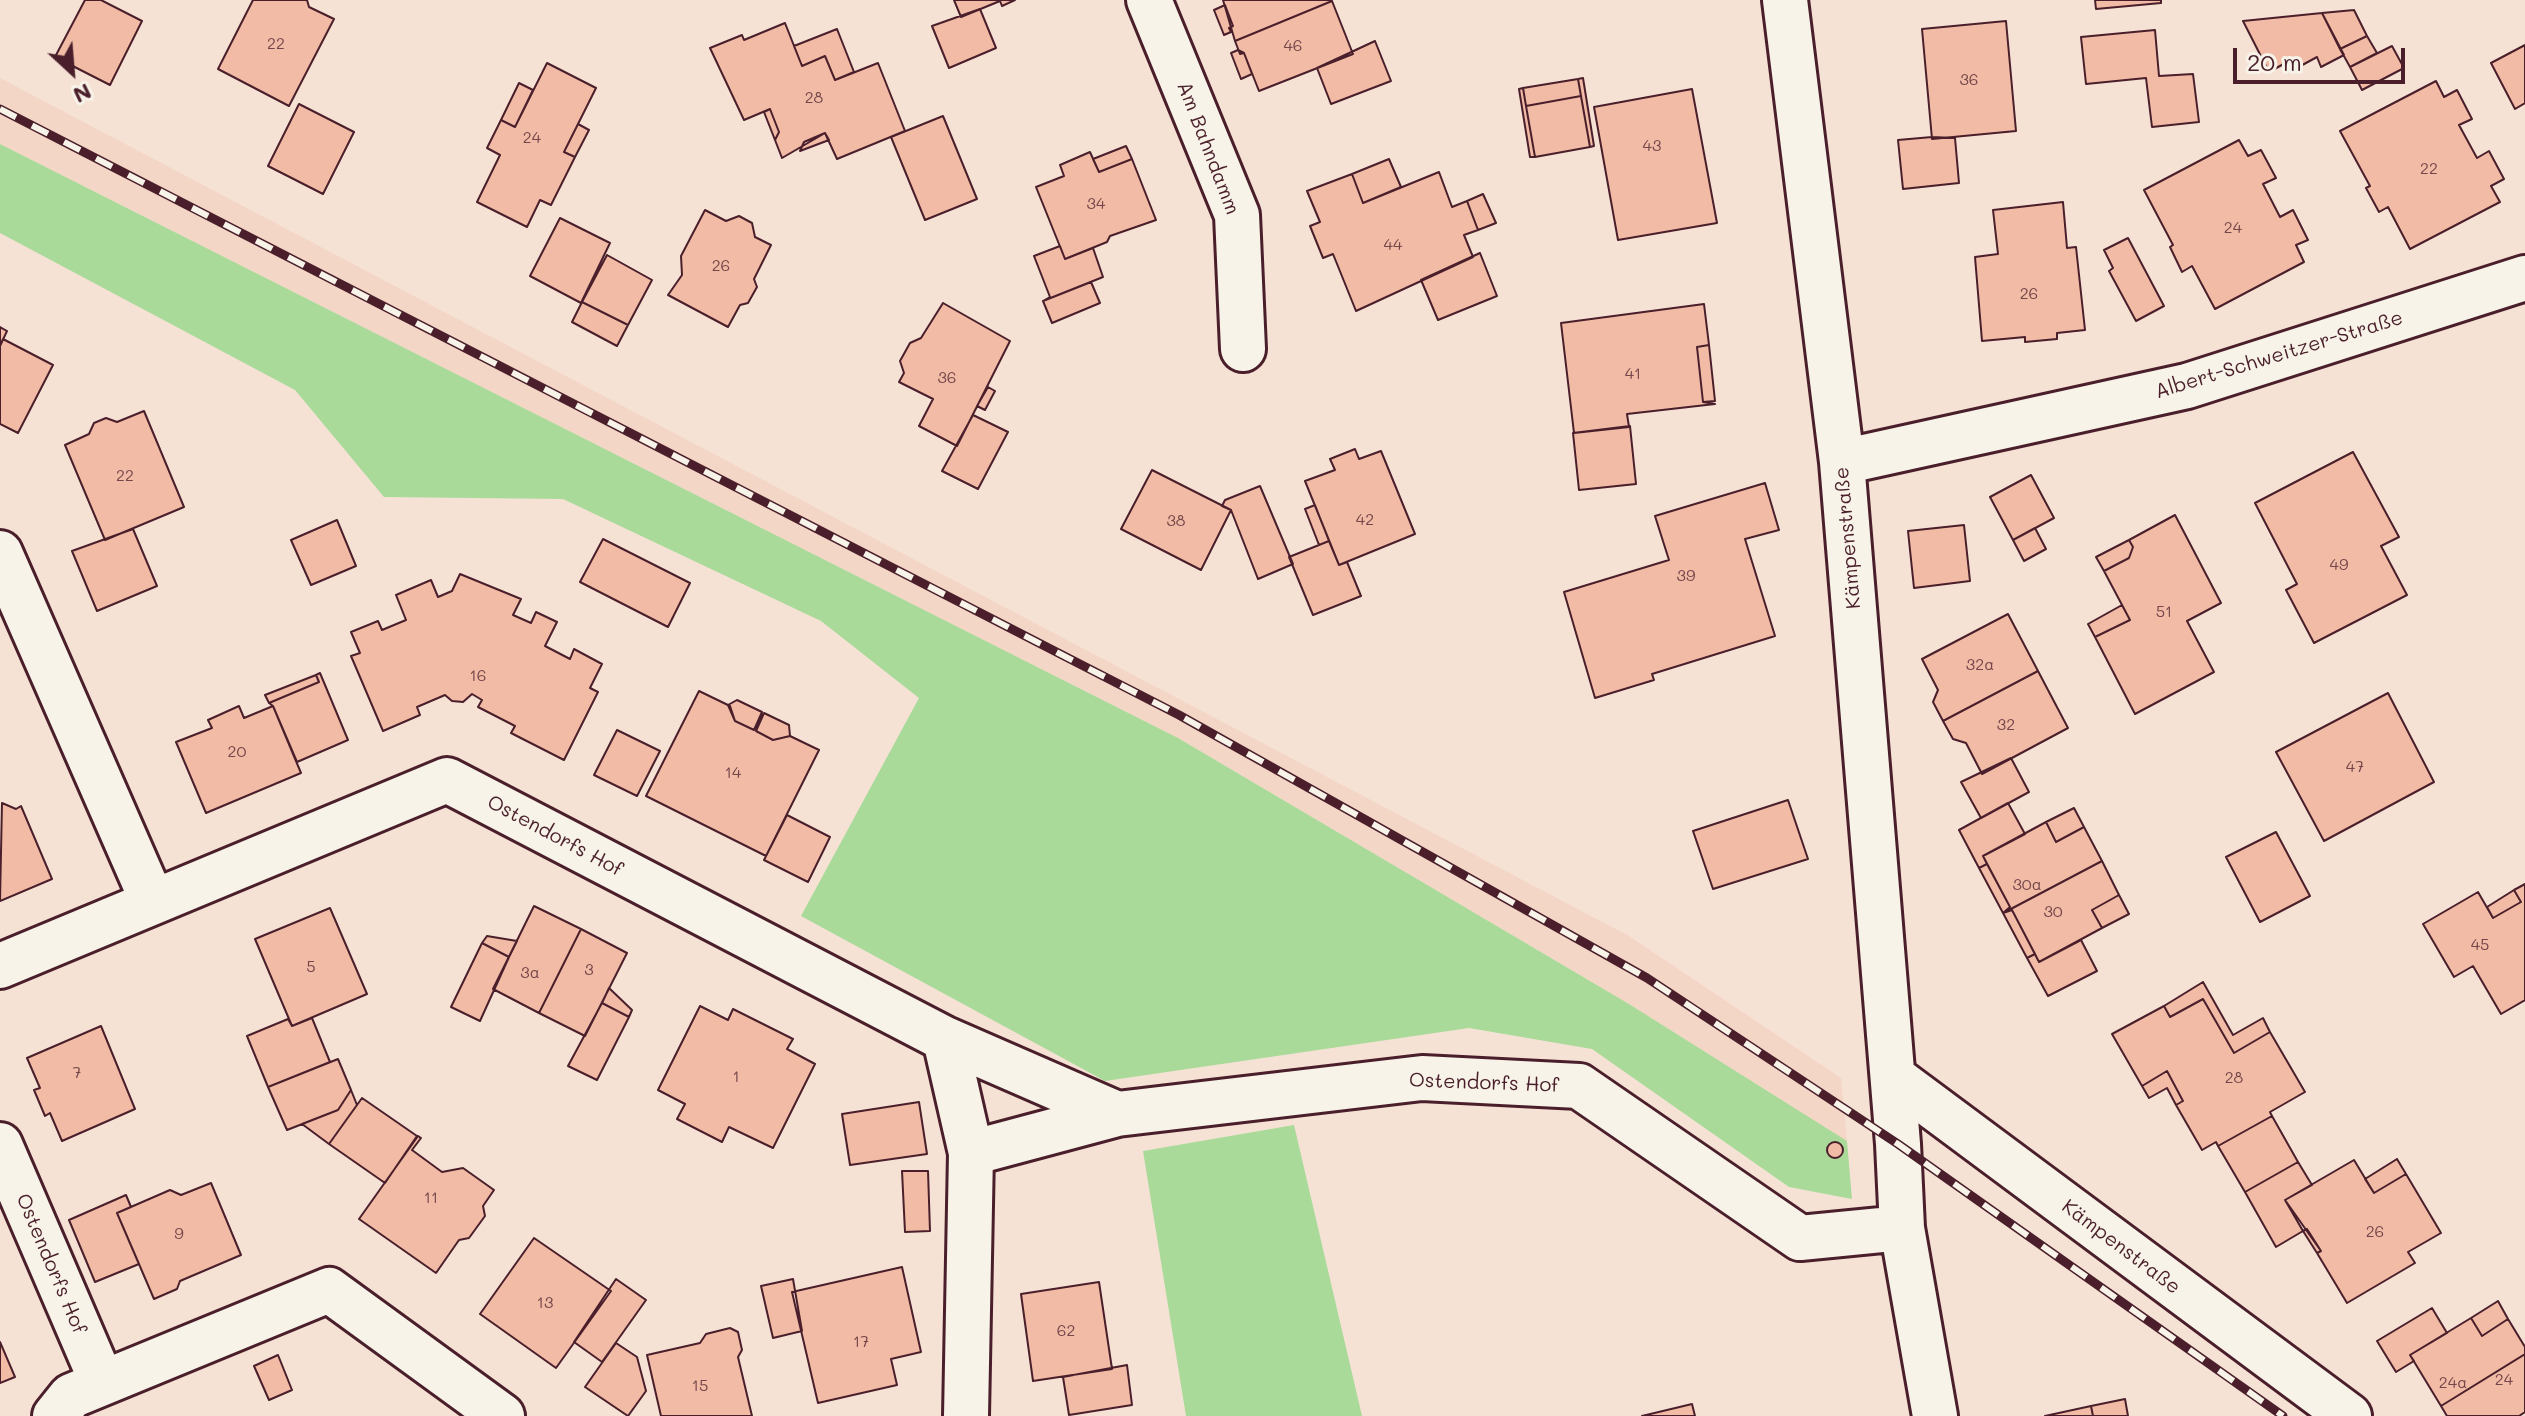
<!DOCTYPE html>
<html>
<head>
<meta charset="utf-8">
<style>
	body { margin:0 }
	#map { position:relative; width:2525px; height:1416px; overflow:hidden; background:#f5e2d4; font-family:Mali,sans-serif }
	canvas { display:block }
	.north { position:absolute; left:32px; top:32px; width:80px; height:80px; -webkit-text-stroke:6px #f7f3e8; paint-order:stroke; rotate:154deg; font-size:22px; font-weight:700; line-height:32px; text-align:center; color:#4a1f2b }
	.north::after { content:''; display:block; margin:auto; width:28px; height:36px; background:#4a1f2b; clip-path:polygon(50% 0,100% 100%,50% 72%,0 100%) }
	.scale { position:absolute; left:2233px; top:48px; width:172px; height:36px; box-sizing:border-box; border:4px solid #4a1f2b; border-top:0; padding-left:10px; font-size:24px; line-height:28px; white-space:nowrap; color:#4a1f2b; -webkit-text-stroke:6px #f7f3e8; paint-order:stroke }
</style>
</head>
<body>
<div id="map">
<canvas width="2525" height="1416"></canvas>
<div class="north">N</div>
<div class="scale">20 m</div>
</div>
<script>
const c = document.querySelector('canvas').getContext('2d');
c.lineJoin = 'round';
function fill(path, color) { c.fillStyle = color; c.fill(path, 'evenodd'); }
const shape = rows => new Path2D(rows.map(r => 'M' + r).join(''));
function trace(path, color, width, dash) { c.strokeStyle = color; c.lineWidth = width; c.lineCap = dash ? 'butt' : 'round'; c.setLineDash(dash || []); c.stroke(path); }
function label(font, color, halo, rows, align = 'center') {
  c.font = font + ' Mali,sans-serif'; c.lineWidth = 6; c.setLineDash([]); c.textBaseline = 'middle'; c.strokeStyle = halo; c.fillStyle = color; for (const [text, x, y, turn = 0] of rows) {
    c.save(); c.translate(x, y); c.rotate((+turn || 0) * Math.PI / 180); c.textAlign = isNaN(turn) ? turn : align; if (halo) c.strokeText(text, 0, 0); c.fillText(text, 0, 0); c.restore();
  }
}
fill(shape([
	[0,78,1629,936,1841,1078,1847,1141,1629,1004,1178,738,0,144]
]), '#f4d6c6');
fill(shape([
	[0,144,1178,738,1629,1004,1847,1141,1852,1199,1789,1187,1592,1049,1469,1028,1105,1081,801,916,919,698,821,621,563,499,384,497,295,390,0,233],
	[1294,1125,1362,1416,1186,1416,1143,1151]
]), '#a9da9a');
const building = shape([
	[85,0,101,0,142,21,110,85,55,57,85,0],
	[253,0,307,0,309,7,334,19,289,106,218,69,253,0],
	[954,0,1015,0,1002,6,1000,1,961,17,954,0],
	[1223,0,1331,0,1332,1,1235,41,1223,0],
	[2095,0,2161,0,2161,3,2096,9,2095,0],
	[1332,1,1353,54,1259,91,1244,53,1240,54,1235,41,1332,1],
	[1225,5,1233,26,1229,28,1231,32,1224,35,1214,10,1225,5],
	[980,9,996,48,949,68,932,26,980,9],
	[2354,10,2367,36,2340,49,2322,13,2354,10],
	[2322,13,2344,55,2321,67,2317,57,2295,69,2291,60,2269,72,2243,21,2322,13],
	[2006,21,2016,131,1932,139,1922,29,2006,21],
	[785,23,802,66,825,56,835,80,878,63,905,131,837,159,825,133,782,158,775,140,779,132,770,109,744,120,710,48,742,35,744,40,785,23],
	[837,29,854,72,835,80,825,56,802,66,794,46,837,29],
	[2155,30,2159,76,2193,74,2199,122,2152,127,2146,78,2086,84,2081,37,2155,30],
	[2367,36,2377,53,2350,67,2340,49,2367,36],
	[1375,41,1391,81,1331,104,1317,68,1375,41],
	[2525,45,2525,103,2515,109,2491,63,2525,45],
	[2392,46,2404,68,2362,90,2350,67,2392,46],
	[1238,50,1244,53,1252,74,1241,79,1231,53,1238,50],
	[547,63,596,88,564,152,575,157,551,205,540,200,527,227,477,202,500,155,487,148,501,120,515,127,547,63],
	[1583,78,1594,146,1590,147,1578,79,1583,78],
	[1578,79,1581,96,1526,106,1523,88,1578,79],
	[2436,81,2444,97,2457,90,2472,119,2459,125,2477,158,2489,151,2504,179,2491,186,2500,202,2410,249,2388,207,2379,212,2366,188,2370,186,2340,131,2436,81],
	[519,83,533,90,515,127,501,120,519,83],
	[1523,88,1526,106,1535,157,1530,157,1519,89,1523,88],
	[1692,89,1717,223,1618,240,1594,107,1692,89],
	[1581,96,1590,147,1535,157,1526,106,1581,96],
	[299,104,354,132,323,194,268,166,299,104],
	[770,109,779,132,775,140,764,112,770,109],
	[943,116,977,199,925,220,891,137,943,116],
	[578,124,589,130,575,157,564,152,578,124],
	[825,133,829,140,800,151,804,142,825,133],
	[1932,137,1955,138,1959,183,1903,189,1898,140,1932,137],
	[2239,140,2248,156,2261,150,2276,178,2263,184,2280,217,2293,210,2308,240,2296,245,2304,262,2215,309,2192,266,2182,272,2170,247,2173,245,2144,190,2239,140],
	[1126,146,1132,159,1099,172,1093,159,1126,146],
	[1090,152,1099,172,1132,159,1156,220,1110,236,1107,242,1065,259,1036,187,1064,176,1060,165,1090,152],
	[1389,159,1401,187,1363,203,1352,174,1389,159],
	[1439,172,1452,207,1467,201,1478,230,1464,235,1473,257,1356,311,1333,254,1323,258,1310,226,1320,222,1307,191,1352,174,1363,203,1439,172],
	[1483,194,1496,223,1478,230,1467,201,1483,194],
	[2063,202,2067,248,2076,247,2085,330,2057,333,2057,339,2025,342,2025,337,1982,341,1975,257,1998,254,1993,210,2063,202],
	[705,210,726,221,739,216,752,223,755,237,771,245,754,279,757,287,748,303,740,305,728,327,668,295,682,275,681,256,705,210],
	[560,218,610,243,581,303,530,276,560,218],
	[2128,238,2164,306,2136,321,2109,271,2113,268,2104,250,2128,238],
	[1060,246,1065,259,1093,248,1103,277,1043,301,1050,297,1034,256,1060,246],
	[1480,253,1497,296,1438,320,1421,280,1480,253],
	[607,255,652,280,628,325,582,302,607,255],
	[1091,282,1100,303,1052,323,1043,301,1091,282],
	[582,302,628,325,617,346,572,322,582,302],
	[943,303,1010,341,957,446,919,426,933,399,899,382,904,373,900,361,910,343,921,338,943,303],
	[1704,304,1709,345,1697,347,1703,402,1715,404,1627,414,1629,427,1574,433,1561,323,1704,304],
	[0,327,7,331,0,346,0,327],
	[3,339,53,365,18,433,0,424,0,346,3,339],
	[1709,345,1715,401,1703,402,1697,347,1709,345],
	[988,387,995,391,985,410,977,406,988,387],
	[144,411,184,507,105,540,65,445,89,434,94,423,106,418,117,422,144,411],
	[973,415,1008,432,978,489,942,471,973,415],
	[1630,426,1636,484,1579,490,1573,433,1630,426],
	[1355,449,1359,459,1381,451,1415,534,1339,565,1305,481,1335,470,1330,459,1355,449],
	[2353,452,2399,537,2381,546,2407,595,2314,643,2286,590,2297,584,2255,503,2353,452],
	[1152,470,1231,510,1201,570,1121,529,1152,470],
	[2031,475,2054,518,2013,540,1990,497,2031,475],
	[1765,483,1779,530,1745,539,1775,636,1652,674,1654,680,1595,698,1564,592,1669,560,1655,516,1765,483],
	[1260,486,1293,564,1258,579,1231,510,1222,506,1225,500,1260,486],
	[1315,505,1329,541,1319,545,1305,509,1315,505],
	[2175,515,2221,603,2187,621,2214,672,2135,714,2095,637,2130,620,2104,571,2129,558,2133,547,2129,540,2175,515],
	[337,520,356,566,311,585,291,540,337,520],
	[1964,525,1970,581,1914,588,1908,531,1964,525],
	[2035,528,2046,549,2024,561,2013,540,2035,528],
	[133,529,157,586,97,611,72,551,133,529],
	[603,539,690,583,668,627,580,582,603,539],
	[2129,540,2133,547,2129,558,2104,571,2096,557,2129,540],
	[1329,541,1339,565,1347,562,1361,596,1313,615,1289,557,1329,541],
	[460,574,521,599,513,615,531,623,536,612,557,622,545,646,570,659,574,649,602,664,590,688,598,692,564,760,511,733,515,726,478,707,482,700,472,694,463,702,452,701,445,695,417,707,420,715,383,731,351,656,360,653,351,632,378,621,382,630,406,620,396,595,431,580,438,597,452,591,460,574],
	[2122,605,2130,620,2095,637,2088,624,2122,605],
	[2008,614,2038,671,1943,721,1933,702,1938,690,1922,659,2008,614],
	[2038,671,2068,728,1982,774,1966,743,1953,739,1943,721,2038,671],
	[320,673,348,740,297,762,273,706,269,703,319,682,316,675,320,673],
	[316,675,319,682,269,703,265,695,316,675],
	[699,691,730,706,735,721,754,730,764,713,756,731,773,740,790,736,819,750,766,856,646,796,699,691],
	[2388,693,2434,782,2324,841,2276,752,2388,693],
	[737,700,762,712,754,730,735,721,728,705,737,700],
	[239,706,244,718,273,706,301,773,206,813,176,742,212,728,208,720,239,706],
	[764,713,789,725,790,736,773,740,756,731,764,713],
	[617,730,660,751,637,796,594,775,617,730],
	[2011,758,2029,792,1981,818,1961,782,2011,758],
	[1788,800,1808,859,1713,889,1693,831,1788,800],
	[2,803,16,809,21,806,52,879,0,901,2,803],
	[2008,803,2025,834,1983,856,1987,864,1979,868,1959,830,2008,803],
	[2074,808,2084,827,2056,842,2046,822,2074,808],
	[787,815,830,837,808,882,764,860,787,815],
	[2046,822,2056,842,2084,827,2102,861,2007,911,2010,907,1983,856,2046,822],
	[2276,832,2310,896,2260,922,2226,857,2276,832],
	[2102,861,2119,895,2092,910,2102,928,2039,962,2012,910,2007,911,2102,861],
	[1987,864,2010,907,2003,913,1979,868,1987,864],
	[2525,884,2525,1000,2501,1014,2473,966,2454,977,2423,924,2478,892,2493,918,2521,902,2514,890,2525,884],
	[2514,890,2521,902,2493,918,2487,907,2514,890],
	[2119,895,2129,914,2102,928,2092,910,2119,895],
	[534,906,581,929,539,1013,493,989,534,906],
	[330,908,367,994,292,1026,255,939,330,908],
	[2012,910,2035,954,2027,958,2003,913,2012,910],
	[581,929,627,953,585,1036,539,1013,581,929],
	[487,936,517,941,509,957,482,943,487,936],
	[2081,940,2097,971,2048,996,2027,958,2035,954,2039,962,2081,940],
	[482,943,509,957,480,1021,451,1007,482,943],
	[2203,982,2233,1035,2263,1018,2270,1032,2234,1053,2203,999,2170,1017,2164,1006,2203,982],
	[609,988,632,1010,629,1017,602,1003,609,988],
	[2203,999,2234,1053,2270,1032,2305,1092,2270,1112,2272,1116,2218,1146,2216,1142,2202,1150,2176,1105,2183,1101,2167,1071,2142,1086,2112,1034,2164,1006,2170,1017,2203,999],
	[602,1003,629,1017,597,1080,568,1066,602,1003],
	[700,1006,728,1020,733,1009,793,1039,787,1049,815,1064,773,1148,729,1127,722,1142,677,1119,685,1104,658,1090,700,1006],
	[312,1018,330,1062,268,1087,247,1036,288,1019,292,1026,312,1018],
	[101,1026,135,1109,62,1141,50,1113,45,1116,34,1090,40,1088,27,1058,101,1026],
	[338,1059,351,1090,338,1110,287,1130,268,1087,338,1059],
	[2167,1071,2183,1101,2176,1105,2167,1088,2149,1098,2142,1086,2167,1071],
	[351,1090,357,1105,329,1144,302,1124,338,1110,351,1090],
	[362,1098,417,1136,385,1183,329,1144,362,1098],
	[919,1102,927,1154,850,1165,842,1114,919,1102],
	[2272,1116,2298,1162,2245,1192,2218,1146,2272,1116],
	[418,1136,421,1138,412,1150,442,1172,463,1168,494,1190,483,1206,485,1216,469,1238,459,1240,436,1273,359,1219,418,1136],
	'1827 1150a8 8 0 1 1 16 0a8 8 0 1 1-16 0Z',
	[2397,1159,2406,1174,2374,1193,2365,1179,2397,1159],
	[2354,1160,2374,1193,2406,1174,2441,1233,2408,1252,2415,1263,2347,1303,2317,1253,2321,1251,2285,1200,2354,1160],
	[2298,1162,2312,1185,2285,1200,2303,1231,2276,1247,2245,1192,2298,1162],
	[902,1171,928,1171,930,1231,905,1232,902,1171],
	[211,1183,241,1255,180,1281,177,1289,154,1299,117,1213,170,1190,181,1195,211,1183],
	[126,1195,131,1207,117,1213,139,1264,95,1282,69,1220,126,1195],
	[2307,1229,2321,1251,2317,1253,2303,1231,2307,1229],
	[534,1238,611,1291,556,1368,480,1314,534,1238],
	[902,1267,921,1352,891,1359,897,1385,818,1403,792,1292,902,1267],
	[616,1279,646,1300,602,1362,574,1342,616,1279],
	[793,1279,802,1331,773,1338,761,1286,793,1279],
	[1099,1282,1112,1369,1033,1381,1021,1294,1099,1282],
	[2498,1301,2508,1319,2482,1336,2471,1318,2498,1301],
	[2432,1308,2447,1333,2410,1355,2414,1361,2396,1372,2377,1341,2432,1308],
	[2471,1318,2482,1336,2508,1319,2525,1347,2525,1354,2441,1406,2410,1355,2471,1318],
	[730,1328,738,1332,742,1350,738,1357,752,1416,661,1416,647,1355,700,1343,706,1334,730,1328],
	[0,1342,15,1377,0,1383,0,1342],
	[616,1343,637,1357,646,1391,628,1416,585,1387,616,1343],
	[2525,1354,2525,1412,2519,1416,2447,1416,2441,1406,2525,1354],
	[278,1355,292,1390,269,1400,254,1366,278,1355],
	[1127,1365,1132,1405,1069,1415,1063,1377,1127,1365],
	[2125,1399,2128,1416,2093,1416,2091,1406,2125,1399],
	[1692,1404,1695,1416,1642,1416,1692,1404],
	[2091,1406,2093,1416,2045,1416,2091,1406]
]);
fill(building, '#f1bba5');
trace(building, '#4a1f2b', 2);
const street = shape([
	[1149,0,1237,215,1243,349],
	[1785,0,1842,462,1898,1144,1902,1228,1935,1416],
	[1842,462,2187,386,2525,278],
	[0,553,152,900],
	[0,966,447,780,945,1039,1117,1114,1422,1078,1579,1086,1800,1238,1902,1228],
	[945,1039,971,1153,966,1416],
	[1893,1077,2349,1416],
	[0,1145,102,1382],
	[971,1153,1117,1114],
	[55,1416,71,1396,329,1290,502,1416]
]);
trace(street, '#4a1f2b', 50);
trace(street, '#f7f3e8', 44);
const rail = shape([
	[0,109,1179,715,1647,978,1898,1144,2283,1416]
]);
trace(rail, '#4a1f2b', 9);
trace(rail, '#f7f3e8', 6, [18]);
label('16px', '#74464a', null, [
	["22",276,44],
	["46",1293,46],
	["36",1969,80],
	["28",814,98],
	["24",532,138],
	["43",1652,146],
	["22",2429,169],
	["34",1096,204],
	["24",2233,228],
	["44",1393,245],
	["26",721,266],
	["26",2029,294],
	["41",1633,374],
	["36",947,378],
	["22",125,476],
	["42",1365,520],
	["38",1176,521],
	["49",2339,565],
	["39",1686,576],
	["51",2164,612],
	["32a",1980,665],
	["16",478,676],
	["32",2006,725],
	["20",237,752],
	["47",2355,767],
	["14",733,773],
	["30a",2027,885],
	["30",2053,912],
	["45",2480,945],
	["5",311,967],
	["3",589,970],
	["3a",530,973],
	["7",77,1073],
	["1",736,1077],
	["28",2234,1078],
	["11",431,1198],
	["26",2375,1232],
	["9",179,1234],
	["13",545,1303],
	["62",1066,1331],
	["17",861,1342],
	["24",2504,1380],
	["24a",2453,1383],
	["15",700,1386]
]);
label('20px', '#4a1f2b', '#f7f3e8', [
	["Am Bahndamm",1208,148,69],
	["Albert-Schweitzer-Straße",2279,355,-17],
	["Kämpenstraße",1848,538,-95],
	["Ostendorfs Hof",555,836,28],
	["Ostendorfs Hof",1484,1083,2],
	["Kämpenstraße",2121,1247,37],
	["Ostendorfs Hof",51,1264,67]
]);
</script>
</body>
</html>
